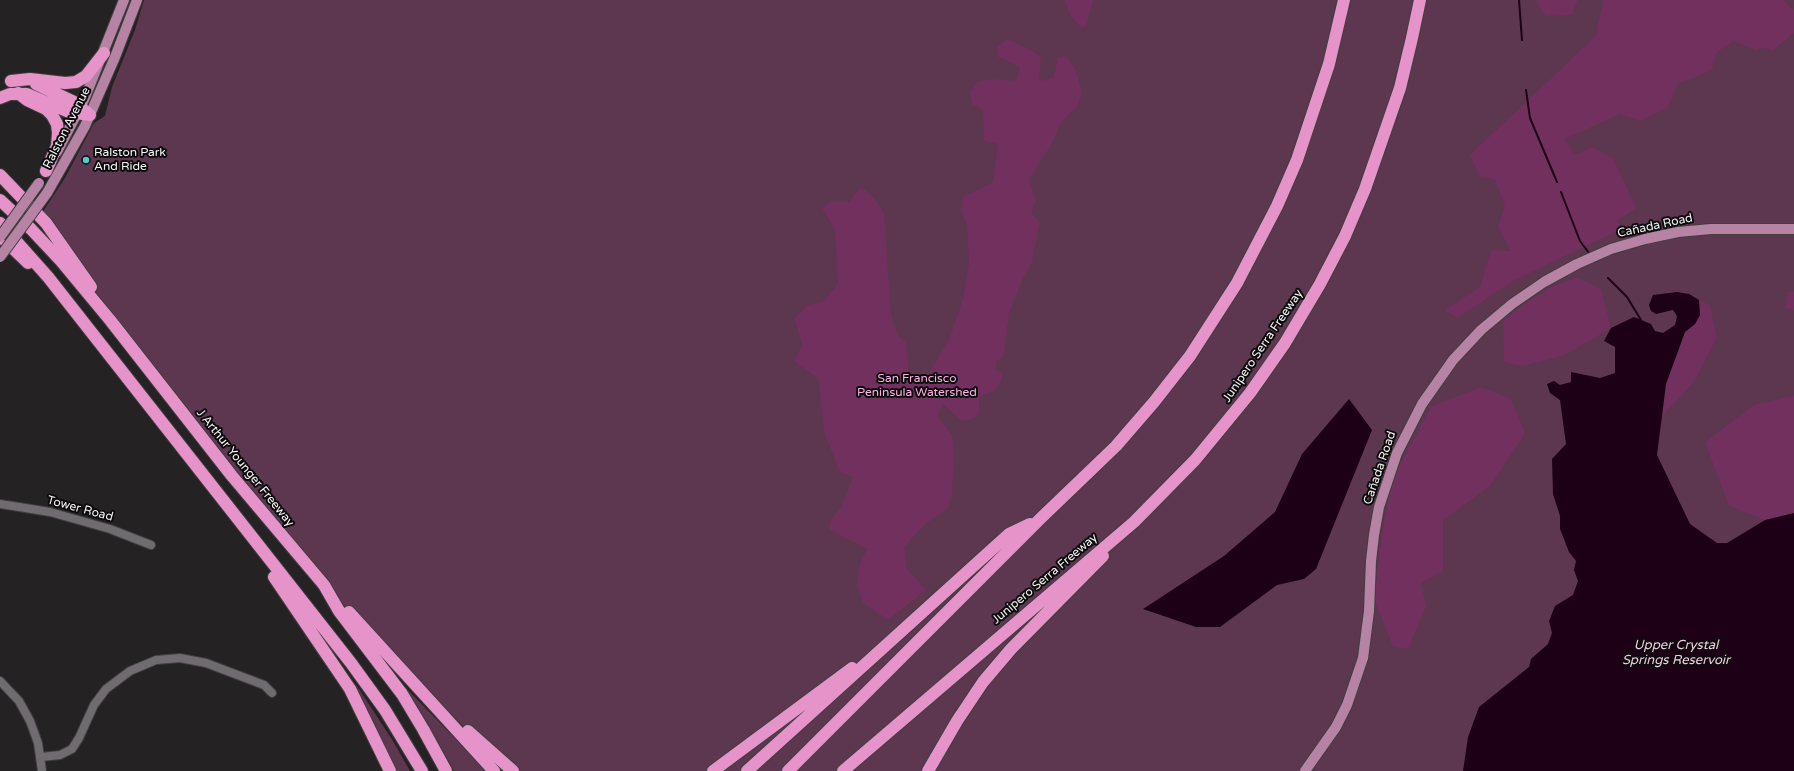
<!DOCTYPE html>
<html>
<head>
<meta charset="utf-8">
<style>
	body { margin:0 }
	canvas { display:block; background:#252224 }
</style>
</head>
<body>
<canvas width="1794" height="771"></canvas>
<script>
const c = document.querySelector('canvas').getContext('2d');
c.lineJoin = 'round';
function fill(path, color) { c.fillStyle = color; c.fill(path, 'evenodd'); }
const shape = rows => new Path2D(rows.map(r => 'M' + r).join(''));
function trace(path, color, width, dash) { c.strokeStyle = color; c.lineWidth = width; c.lineCap = dash ? 'butt' : 'round'; c.setLineDash(dash || []); c.stroke(path); }
function label(font, color, halo, rows, align = 'center') {
  c.font = font + ' "Varela Round",sans-serif'; c.lineWidth = 4; c.setLineDash([]); c.textBaseline = 'middle'; c.strokeStyle = halo; c.fillStyle = color; for (const [text, x, y, turn = 0] of rows) {
    c.save(); c.translate(x, y); c.rotate((+turn || 0) * Math.PI / 180); c.textAlign = isNaN(turn) ? turn : align; if (halo) c.strokeText(text, 0, 0); c.fillText(text, 0, 0); c.restore();
  }
}
fill(shape([
	[144,0,1794,0,1794,771,454,771,439,744,401,683,483,767,476,739,357,621,324,585,100,300,40,216,65,178,94,123,105,116,112,87,135,30],
	[355,683,393,741,410,771,396,771]
]), '#5d3650');
fill(shape([
	[1065,0,1093,0,1086,27,1081,27,1069,13],
	[1537,0,1578,0,1571,15,1546,16,1537,4],
	[1603,0,1783,0,1794,10,1794,33,1773,50,1759,47,1756,50,1733,41,1716,53,1712,69,1696,77,1678,83,1668,107,1640,121,1620,114,1565,139,1574,155,1592,147,1613,158,1636,208,1617,221,1622,229,1513,281,1457,318,1445,310,1480,287,1491,250,1511,251,1498,227,1505,206,1495,179,1480,177,1470,155,1596,36],
	[1007,39,1030,49,1041,57,1039,76,1041,81,1054,77,1058,58,1066,56,1075,69,1082,91,1078,106,1060,123,1053,142,1029,179,1036,201,1031,213,1040,222,1032,262,1023,278,1009,313,1004,355,996,362,996,370,1003,373,1001,381,995,390,979,397,979,413,975,418,962,421,943,404,940,409,938,417,952,435,954,456,952,492,948,508,924,525,904,547,907,569,926,590,888,620,863,603,857,585,860,564,867,549,829,529,832,518,841,508,853,477,840,472,825,435,818,378,794,361,802,345,795,318,808,305,823,302,838,284,835,229,822,208,831,201,850,202,853,196,862,187,875,199,884,213,891,315,898,336,906,342,910,384,921,384,930,372,950,337,963,299,969,263,967,224,961,211,963,197,993,182,998,144,984,141,983,110,972,104,970,92,978,81,1000,79,1016,82,1020,67,998,57,997,47],
	[1577,277,1601,289,1611,328,1565,355,1522,366,1504,362,1503,321,1524,304,1552,287],
	[1794,291,1794,310,1785,308,1788,292],
	[1699,300,1710,305,1717,338,1693,383,1662,416,1666,384,1685,332,1695,324,1700,315],
	[1481,387,1511,399,1525,433,1490,486,1443,520,1443,571,1421,583,1426,607,1408,649,1393,647,1374,599,1382,534,1392,479,1432,406],
	[1794,396,1794,513,1765,520,1729,506,1705,442,1754,405]
]), '#72305f');
fill(shape([
	[1677,292,1689,294,1699,300,1700,315,1695,324,1685,332,1666,384,1657,455,1690,524,1717,543,1727,543,1765,520,1794,513,1794,771,1463,771,1468,737,1479,707,1529,667,1531,659,1548,644,1552,633,1549,621,1555,606,1573,595,1578,581,1574,570,1576,561,1569,552,1560,529,1560,516,1553,494,1552,459,1566,444,1560,400,1550,393,1547,384,1554,381,1560,385,1571,382,1571,372,1600,378,1615,373,1615,347,1604,341,1611,328,1634,317,1651,324,1655,331,1663,333,1675,325,1677,316,1673,310,1656,314,1651,311,1649,305,1653,295],
	[1349,399,1372,430,1316,569,1304,579,1277,585,1220,627,1196,627,1143,609,1224,556,1275,512,1302,454]
]), '#1d0015');
trace(shape([
	[1519,0,1522,40],
	[1526,90,1530,118,1557,182],
	[1561,192,1580,241,1589,253],
	[1608,278,1627,297,1641,320]
]), '#1d0015', 2);
const minor = shape([
	[0,504,50,512,110,529,151,545],
	[0,681,19,701,30,721,38,743,42,771],
	[41,757,60,755,72,749,79,738,94,705,106,689,130,671,156,660,180,658,206,663,264,685,272,693]
]);
const major = shape([
	[57,152,84,100,124,0],
	[47,193,85,126,115,57,137,0],
	[1305,771,1336,727,1347,705,1363,658,1369,611,1371,561,1374,535,1379,507,1397,453,1422,404,1453,360,1481,330,1512,304,1544,282,1577,264,1611,249,1645,239,1678,232,1711,229,1794,229]
]);
const highway = shape([
	[11,81,30,79,65,83,76,82,86,76,104,53],
	[36,84,74,102,90,115],
	[18,93,27,100,46,109,52,115,57,124,58,133,57,146,46,171],
	[0,98,10,94,27,94,69,112,90,115],
	[0,175,46,223,91,287],
	[0,200,31,229,61,261,110,320,232,476,324,585,339,611,402,694,423,729,446,771],
	[0,223,48,277,351,663,385,710,422,771],
	[0,236,28,263],
	[274,577,350,689,390,771],
	[349,612,494,771],
	[468,731,513,771],
	[713,771,852,668],
	[747,771,1009,534,1030,524],
	[788,771,1041,518,1116,446,1154,402,1190,356,1237,283,1277,206,1297,160,1329,64,1344,0],
	[843,771,1134,522,1195,460,1250,393,1285,343,1320,284,1345,236,1365,189,1400,88,1412,38,1420,0],
	[928,771,957,721,983,682,1011,649,1103,556]
]);
trace(minor, '#413e40', 10);
trace(major, '#413e40', 12);
trace(highway, '#413e40', 14);
trace(minor, '#6f6b6e', 8);
trace(major, '#b683a5', 10);
trace(highway, '#e693ca', 12);
const majorBridge = shape([
	[0,237,39,183],
	[0,257,47,193]
]);
trace(majorBridge, '#413e40', 12, []);
trace(majorBridge, '#b683a5', 10);
for (const [x, y, r, color] of [
	[86,160,4,"#54cdc7"]
]) { const dot = new Path2D(); dot.arc(x, y, r, 0, 2 * Math.PI); c.fillStyle = color; c.fill(dot); trace(dot, '#0d0c0d', 1.5); }
label('12px', '#f5f3f4', '#0d0c0d', [
	["Ralston Avenue",67,128,-63],
	["Cañada Road",1655,226,-12],
	["Junipero Serra Freeway",1263,346,-56],
	["J Arthur Younger Freeway",245,468,51],
	["Cañada Road",1380,468,-71],
	["Tower Road",80,509,15],
	["Junipero Serra Freeway",1045,579,-40]
]);
label('12px', '#f5f3f4', '#0d0c0d', [
	["Ralston Park",94,153],
	["And Ride",94,167]
], 'left');
label('12px', '#ffb0e4', '#0d0c0d', [
	["San Francisco",917,379],
	["Peninsula Watershed",917,393]
]);
label('italic 13px', '#f4cbe4', '#0d0c0d', [
	["Upper Crystal",1676,646],
	["Springs Reservoir",1676,661]
]);
</script>
</body>
</html>
